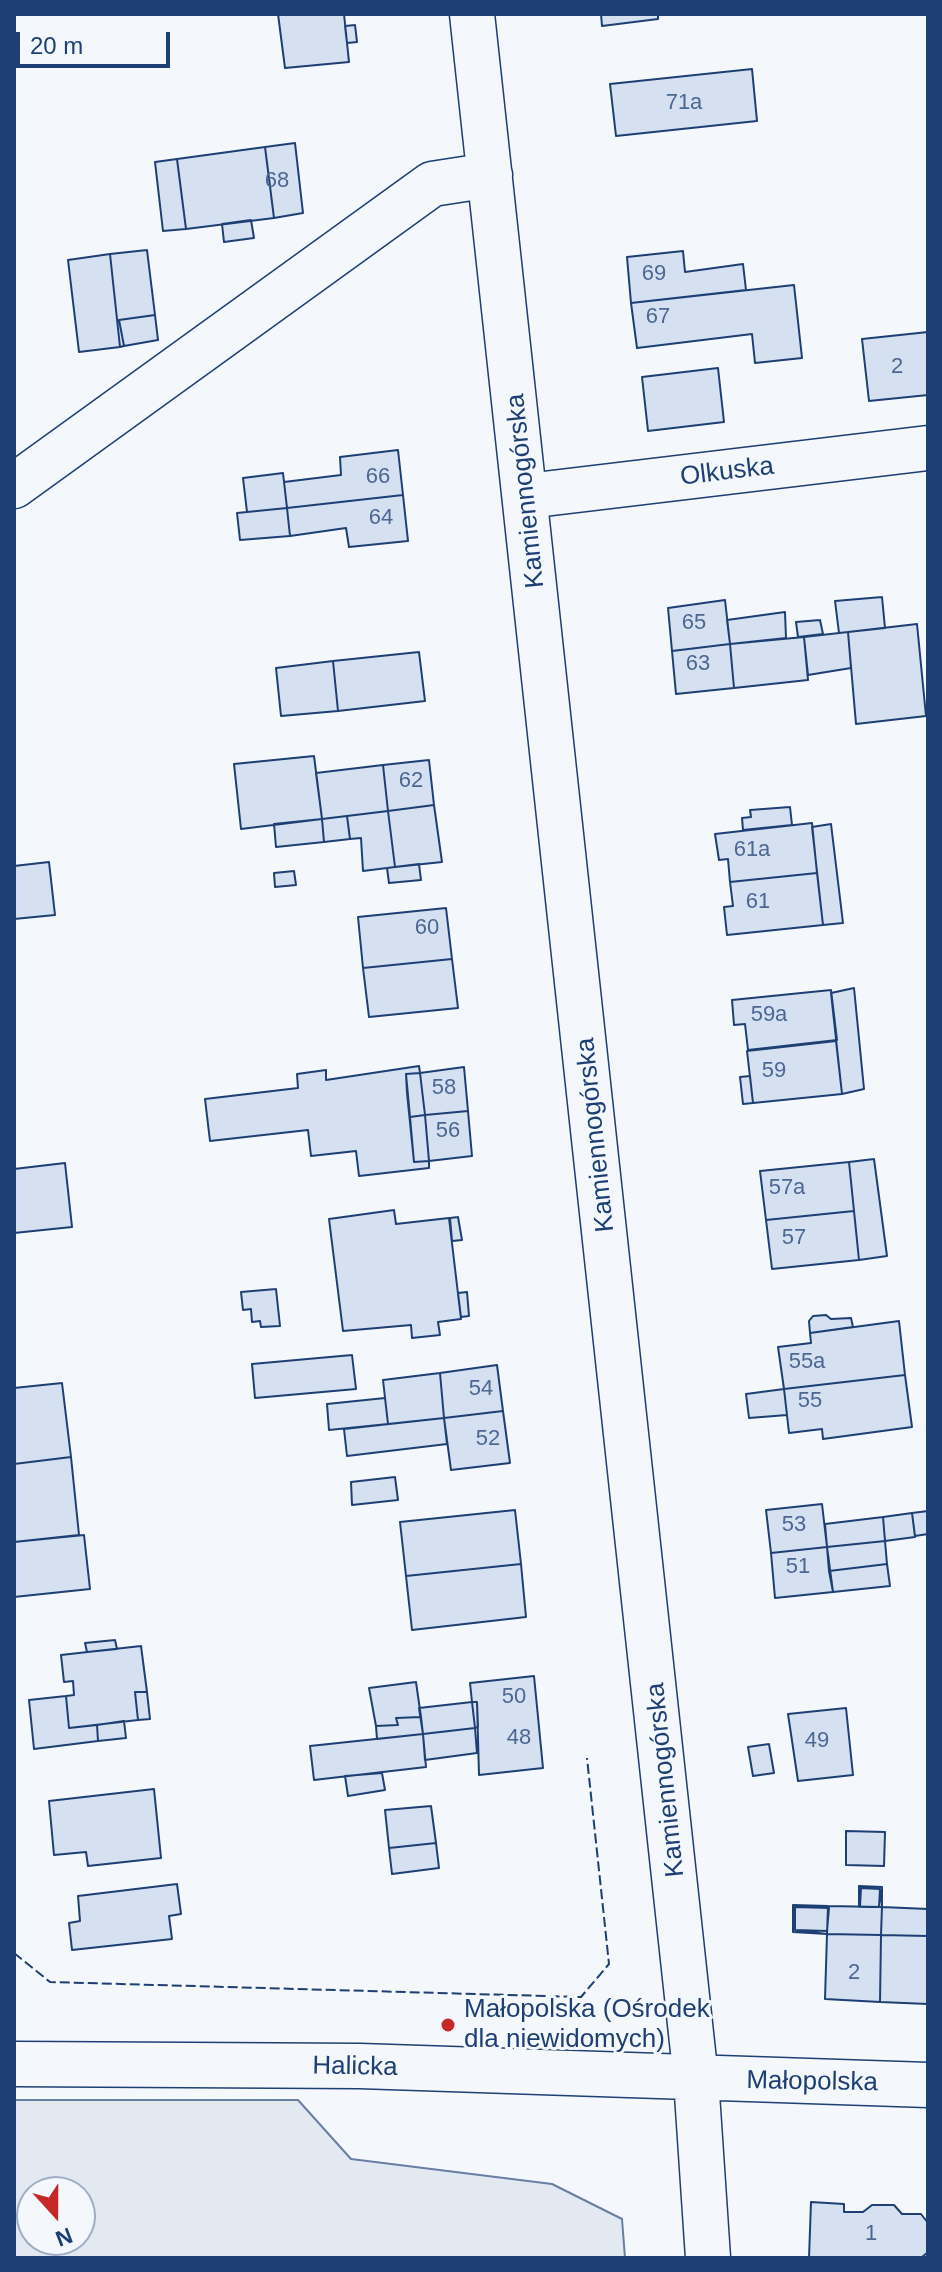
<!DOCTYPE html>
<html>
<head>
<meta charset="utf-8">
<style>
	body { margin:0 }
	#map { position:relative; width:942px; height:2272px; overflow:hidden; background:#f4f7fb; font-family:Helvetica,sans-serif }
	canvas { display:block }
	.frame { position:absolute; inset:0; border:16px solid #1d3f73; pointer-events:none }
	.north { position:absolute; left:16px; top:2176px; width:80px; height:80px; box-sizing:border-box; background:#f4f7fb; border:2px solid #9eadc5; border-radius:50%; rotate:159deg; font-size:22px; font-weight:700; line-height:32px; text-align:center; color:#1d3f73 }
	.north::after { content:''; display:block; margin:auto; width:28px; height:36px; background:#c62828; clip-path:polygon(50% 0,100% 100%,50% 72%,0 100%) }
	.scale { position:absolute; left:16px; top:32px; width:154px; height:36px; box-sizing:border-box; border:4px solid #1d3f73; border-top:0; padding-left:10px; font-size:24px; line-height:28px; white-space:nowrap; color:#1d3f73; -webkit-text-stroke:6px #f4f7fb; paint-order:stroke }
</style>
</head>
<body>
<div id="map">
<canvas width="942" height="2272"></canvas>
<div class="frame"></div>
<div class="north">N</div>
<div class="scale">20 m</div>
</div>
<script>
const c = document.querySelector('canvas').getContext('2d');
c.lineJoin = 'round';
function fill(path, color) { c.fillStyle = color; c.fill(path, 'evenodd'); }
const shape = rows => new Path2D(rows.map(r => 'M' + r).join(''));
function trace(path, color, width, dash) { c.strokeStyle = color; c.lineWidth = width; c.lineCap = dash ? 'butt' : 'round'; c.setLineDash(dash || []); c.stroke(path); }
function label(font, color, halo, rows, align = 'center') {
  c.font = font + ' Helvetica,sans-serif'; c.lineWidth = 6; c.setLineDash([]); c.textBaseline = 'middle'; c.strokeStyle = halo; c.fillStyle = color; for (const [text, x, y, turn = 0] of rows) {
    c.save(); c.translate(x, y); c.rotate((+turn || 0) * Math.PI / 180); c.textAlign = isNaN(turn) ? turn : align; if (halo) c.strokeText(text, 0, 0); c.fillText(text, 0, 0); c.restore();
  }
}
const green = shape([
	[14,2100,298,2100,351,2159,552,2184,622,2219,625,2258,14,2258,14,2100],
	[32,2192,80,2192,80,2240,32,2240,32,2192]
]);
fill(green, '#e3e9f0');
trace(green, '#687fa3', 2);
const building = shape([
	[278,14,344,14,349,62,285,68,278,14],
	[601,14,658,14,658,19,602,26,601,14],
	[355,25,357,42,347,43,345,26,355,25],
	[752,69,757,121,616,136,610,84,752,69],
	[295,143,303,213,274,218,265,147,295,143],
	[265,147,274,218,186,229,177,159,265,147],
	[177,159,186,229,163,231,155,162,177,159],
	[251,220,254,238,224,242,222,224,251,220],
	[147,250,155,315,119,320,124,346,120,347,110,254,147,250],
	[683,251,685,272,743,264,746,290,631,303,627,257,683,251],
	[110,254,120,347,79,352,68,260,110,254],
	[794,285,802,358,755,363,752,334,637,348,631,303,794,285],
	[155,315,158,340,124,346,119,320,155,315],
	[928,332,928,395,869,401,862,339,928,332],
	[718,368,724,422,648,431,642,377,718,368],
	[398,450,403,495,287,508,284,482,341,475,340,457,398,450],
	[283,473,287,508,247,512,243,478,283,473],
	[403,495,408,541,349,547,346,528,290,536,287,508,403,495],
	[287,508,290,536,240,540,237,513,287,508],
	[882,597,885,628,839,633,835,601,882,597],
	[725,600,730,644,672,651,668,608,725,600],
	[785,612,786,638,730,644,727,620,785,612],
	[820,620,823,634,798,637,796,622,820,620],
	[917,624,926,716,856,724,848,632,917,624],
	[848,632,851,668,808,675,804,637,848,632],
	[804,637,808,680,734,688,730,644,804,637],
	[730,644,734,688,676,694,672,651,730,644],
	[419,652,425,701,338,711,333,661,419,652],
	[333,661,338,711,281,716,276,668,333,661],
	[314,756,322,819,241,829,234,764,314,756],
	[429,760,434,805,388,811,383,765,429,760],
	[383,765,388,811,322,819,316,773,383,765],
	[434,805,442,862,395,867,388,811,434,805],
	[790,807,792,825,743,830,742,818,751,817,750,810,790,807],
	[388,811,395,867,363,871,361,838,350,839,347,816,388,811],
	[347,816,350,839,324,842,322,819,347,816],
	[322,819,324,842,276,847,274,824,322,819],
	[812,823,817,873,730,882,728,859,719,860,715,834,812,823],
	[831,824,843,923,823,925,812,827,831,824],
	[49,862,55,915,14,919,14,866,49,862],
	[419,864,421,880,389,883,387,868,419,864],
	[294,871,296,885,275,887,274,873,294,871],
	[817,873,823,925,727,935,724,907,733,906,730,882,817,873],
	[446,908,452,959,363,968,358,917,446,908],
	[452,959,458,1008,369,1017,363,968,452,959],
	[854,988,864,1089,842,1094,831,993,854,988],
	[831,990,837,1040,748,1050,745,1024,734,1025,732,1000,831,990],
	[836,1041,842,1094,753,1103,747,1051,836,1041],
	[419,1066,420,1073,406,1074,407,1093,414,1162,429,1161,429,1168,359,1176,356,1151,311,1156,308,1130,210,1141,205,1099,298,1088,297,1074,326,1070,326,1080,419,1066],
	[464,1067,468,1111,425,1115,420,1073,464,1067],
	[420,1073,425,1115,410,1117,406,1074,420,1073],
	[750,1076,753,1103,743,1104,740,1077,750,1076],
	[468,1111,472,1156,429,1161,425,1115,468,1111],
	[425,1115,429,1161,414,1162,410,1117,425,1115],
	[874,1159,887,1256,859,1260,849,1162,874,1159],
	[849,1162,854,1211,766,1220,760,1171,849,1162],
	[65,1163,72,1227,14,1233,14,1169,65,1163],
	[394,1210,396,1224,449,1218,461,1319,438,1322,440,1335,412,1338,411,1325,343,1331,329,1219,394,1210],
	[854,1211,859,1260,772,1269,766,1220,854,1211],
	[458,1217,462,1240,452,1241,450,1218,458,1217],
	[276,1289,280,1326,261,1327,260,1321,252,1322,251,1309,243,1310,241,1292,276,1289],
	[467,1292,469,1316,461,1317,458,1293,467,1292],
	[826,1315,831,1319,851,1318,853,1327,810,1333,809,1321,813,1316,826,1315],
	[899,1321,905,1375,784,1389,778,1347,811,1343,810,1333,899,1321],
	[352,1355,356,1389,255,1398,252,1364,352,1355],
	[497,1365,503,1411,444,1418,440,1373,497,1365],
	[440,1373,444,1418,388,1424,383,1380,440,1373],
	[905,1375,912,1427,823,1439,822,1429,789,1433,784,1389,905,1375],
	[62,1383,71,1457,14,1464,14,1388,62,1383],
	[784,1389,787,1415,749,1418,746,1394,784,1389],
	[385,1398,388,1424,329,1430,327,1404,385,1398],
	[503,1411,510,1463,451,1470,444,1418,503,1411],
	[444,1418,447,1444,347,1456,344,1429,444,1418],
	[71,1457,79,1535,14,1542,14,1464,71,1457],
	[395,1477,398,1500,352,1505,351,1482,395,1477],
	[822,1504,827,1547,771,1553,766,1510,822,1504],
	[515,1510,521,1564,406,1576,400,1522,515,1510],
	[928,1511,928,1534,915,1536,912,1513,928,1511],
	[912,1513,915,1537,885,1541,883,1517,912,1513],
	[883,1517,885,1541,827,1547,825,1524,883,1517],
	[84,1535,90,1589,14,1597,14,1542,84,1535],
	[885,1541,887,1564,829,1571,827,1547,885,1541],
	[827,1547,833,1592,775,1598,771,1553,827,1547],
	[521,1564,526,1617,412,1630,406,1576,521,1564],
	[887,1564,890,1586,833,1592,829,1571,887,1564],
	[115,1640,117,1649,87,1652,85,1643,115,1640],
	[141,1646,147,1692,135,1692,138,1720,69,1728,66,1696,74,1695,73,1681,64,1682,61,1655,141,1646],
	[534,1676,543,1768,479,1775,477,1702,472,1702,470,1683,534,1676],
	[416,1682,421,1717,396,1718,398,1725,376,1726,369,1688,416,1682],
	[135,1692,147,1692,150,1719,138,1720,135,1692],
	[66,1696,69,1728,97,1725,98,1741,34,1749,29,1700,66,1696],
	[472,1702,475,1728,423,1734,419,1708,472,1702],
	[472,1702,477,1702,478,1727,475,1728,472,1702],
	[846,1708,853,1775,798,1781,788,1714,846,1708],
	[421,1717,423,1734,377,1739,376,1726,398,1725,396,1718,421,1717],
	[124,1721,126,1738,98,1741,97,1725,124,1721],
	[475,1728,477,1753,425,1760,423,1734,475,1728],
	[423,1734,426,1767,314,1780,310,1746,423,1734],
	[769,1744,774,1773,753,1776,748,1747,769,1744],
	[382,1773,385,1790,348,1796,345,1776,382,1773],
	[154,1789,161,1858,88,1866,86,1852,54,1855,49,1801,154,1789],
	[431,1806,436,1843,389,1848,385,1810,431,1806],
	[846,1831,885,1832,884,1866,846,1865,846,1831],
	[436,1843,439,1868,392,1874,389,1848,436,1843],
	[177,1884,181,1914,169,1916,172,1939,72,1950,69,1923,80,1921,78,1896,177,1884],
	[859,1886,882,1887,882,1907,880,1889,861,1888,859,1907,859,1886],
	[861,1888,880,1889,879,1907,860,1907,861,1888],
	[793,1905,828,1906,795,1907,795,1930,827,1934,793,1932,793,1905],
	[828,1906,882,1907,881,1935,827,1934,828,1906],
	[795,1907,829,1908,827,1931,795,1930,795,1907],
	[882,1907,928,1909,928,1936,881,1935,882,1907],
	[827,1934,881,1935,880,2002,825,1999,827,1934],
	[881,1935,928,1936,928,2004,880,2002,881,1935],
	[811,2202,844,2204,844,2212,863,2212,872,2205,894,2205,902,2214,921,2214,928,2223,928,2252,921,2258,809,2258,811,2202]
]);
fill(building, '#d5e0f0');
trace(building, '#1d3f73', 2);
const street = shape([
	[472,14,696,2079],
	[14,486,432,184,490,175],
	[527,496,928,448]
]);
const secondary = shape([
	[14,2064,360,2066,928,2085],
	[696,2079,708,2258]
]);
trace(street, '#1d3f73', 47);
trace(secondary, '#1d3f73', 47);
trace(street, '#f4f7fb', 44);
trace(secondary, '#f4f7fb', 44);
trace(shape([
	[14,1953,50,1982,581,1997,609,1964,587,1758]
]), '#1d3f73', 2, [10, 4]);
for (const [x, y, r, color] of [
	[448,2025,8,"#c62828"]
]) { const dot = new Path2D(); dot.arc(x, y, r, 0, 2 * Math.PI); c.fillStyle = color; c.fill(dot); trace(dot, '#f4f7fb', 3); }
label('22px', '#4b6792', null, [
	["71a",684,103],
	["68",277,181],
	["69",654,274],
	["67",658,317],
	["2",897,367],
	["66",378,477],
	["64",381,518],
	["65",694,623],
	["63",698,664],
	["62",411,781],
	["61a",752,850],
	["61",758,902],
	["60",427,928],
	["59a",769,1015],
	["59",774,1071],
	["58",444,1088],
	["56",448,1131],
	["57a",787,1188],
	["57",794,1238],
	["55a",807,1362],
	["54",481,1389],
	["55",810,1401],
	["52",488,1439],
	["53",794,1525],
	["51",798,1567],
	["50",514,1697],
	["48",519,1738],
	["49",817,1741],
	["2",854,1973],
	["1",871,2234]
]);
label('26px', '#1d3f73', '#f4f7fb', [
	["Olkuska",727,472,-7],
	["Kamiennogórska",526,491,-96],
	["Kamiennogórska",596,1135,-96],
	["Kamiennogórska",666,1780,-96],
	["Halicka",355,2067,1],
	["Małopolska",812,2082,1]
]);
label('26px', '#1d3f73', '#f4f7fb', [
	["Małopolska (Ośrodek",464,2010],
	["dla niewidomych)",464,2040]
], 'left');
</script>
</body>
</html>
